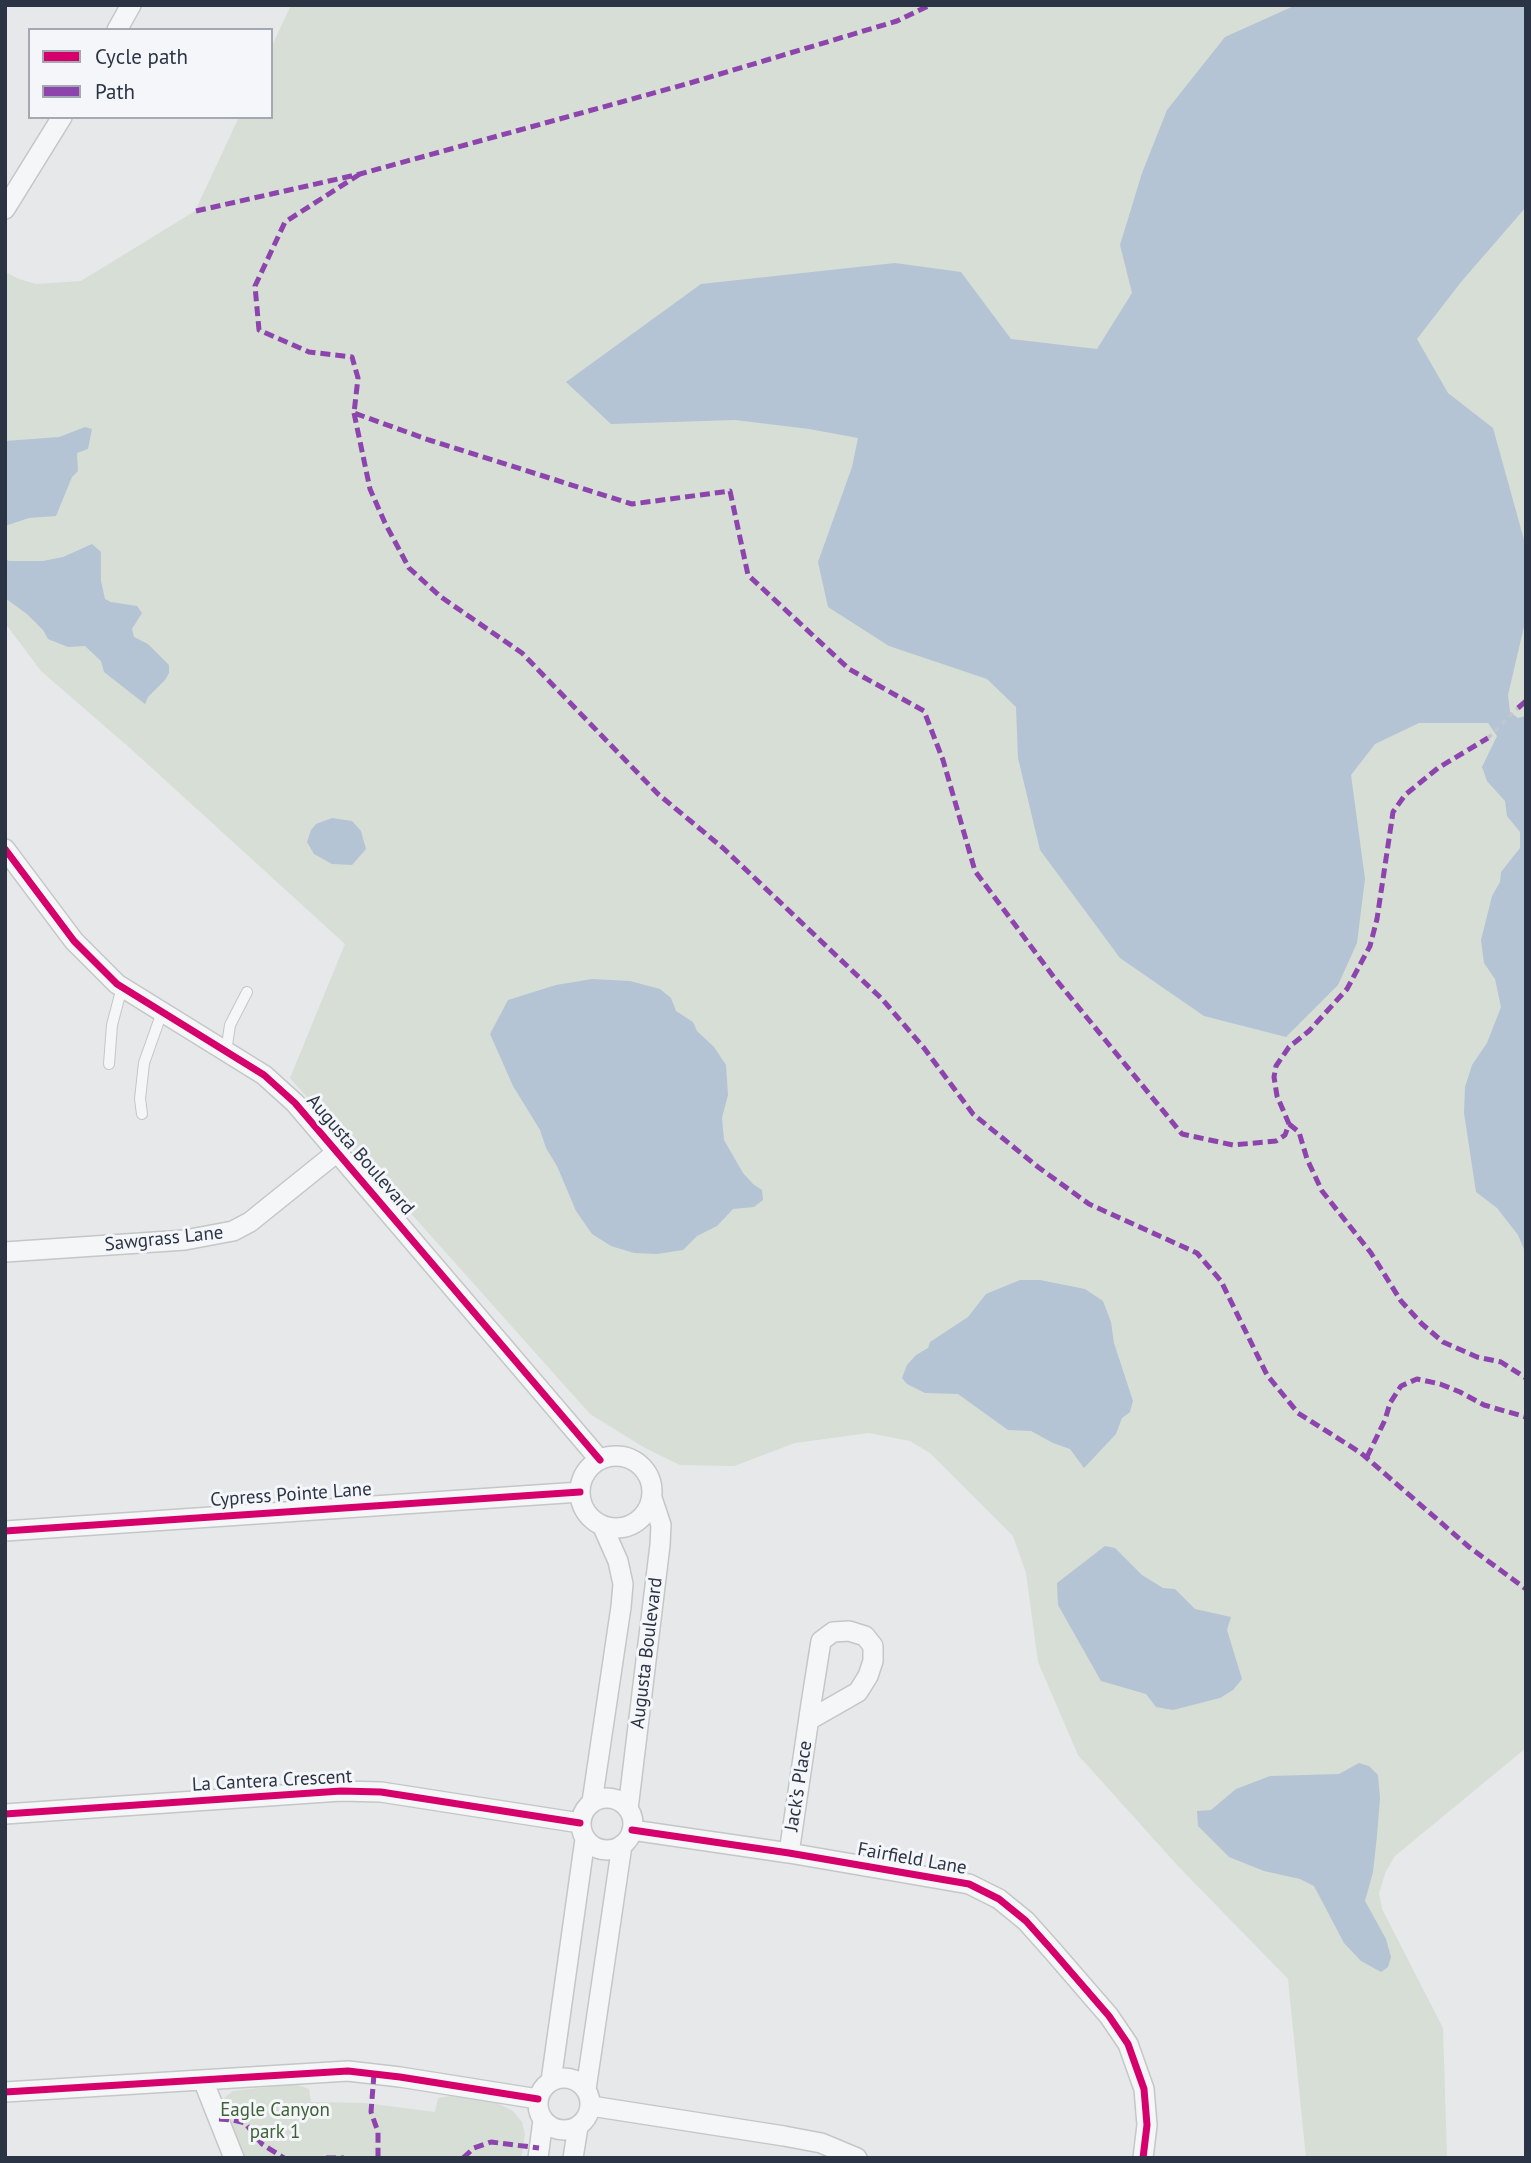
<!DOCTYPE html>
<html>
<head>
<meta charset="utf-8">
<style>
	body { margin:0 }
	#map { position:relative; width:1531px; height:2163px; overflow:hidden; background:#e6e8ea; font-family:"PT Sans",sans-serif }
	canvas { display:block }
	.frame { position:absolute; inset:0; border:7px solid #2b3445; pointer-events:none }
	.legend { position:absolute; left:28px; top:28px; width:245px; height:91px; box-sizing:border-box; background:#f4f6f9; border:2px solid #a4a8b1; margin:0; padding:9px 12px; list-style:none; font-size:21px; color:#2b3445 }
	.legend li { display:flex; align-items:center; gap:14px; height:35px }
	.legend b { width:35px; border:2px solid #a4a8b1 }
</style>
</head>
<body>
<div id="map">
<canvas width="1531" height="2163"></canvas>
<div class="frame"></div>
<ul class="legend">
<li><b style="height:9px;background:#d6006c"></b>Cycle path</li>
<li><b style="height:9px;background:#8e44ad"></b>Path</li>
</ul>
</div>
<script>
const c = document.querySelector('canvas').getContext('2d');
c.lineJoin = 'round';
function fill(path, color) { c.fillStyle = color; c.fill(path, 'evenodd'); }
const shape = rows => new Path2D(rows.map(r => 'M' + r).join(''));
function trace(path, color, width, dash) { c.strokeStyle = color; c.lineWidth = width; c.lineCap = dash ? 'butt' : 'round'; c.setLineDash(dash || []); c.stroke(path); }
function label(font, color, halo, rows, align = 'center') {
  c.font = font + ' "PT Sans",sans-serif'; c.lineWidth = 6; c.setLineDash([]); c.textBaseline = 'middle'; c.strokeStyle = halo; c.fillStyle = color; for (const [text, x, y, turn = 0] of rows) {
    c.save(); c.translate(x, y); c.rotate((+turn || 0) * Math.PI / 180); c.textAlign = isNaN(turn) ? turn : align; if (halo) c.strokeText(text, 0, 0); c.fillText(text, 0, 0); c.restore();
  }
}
fill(shape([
	[291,5,1526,5,1526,1748,1395,1856,1386,1871,1379,1893,1382,1909,1443,2028,1447,2158,1306,2158,1288,1979,1178,1866,1078,1755,1038,1662,1026,1573,1013,1536,930,1453,910,1441,869,1433,795,1443,734,1466,680,1465,645,1448,590,1414,290,1078,345,944,131,749,41,671,5,623,5,272,19,279,36,284,81,281,195,211,239,117,271,117,271,48],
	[295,2084,309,2089,311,2102,365,2103,435,2112,438,2098,450,2096,495,2102,513,2111,522,2122,525,2135,521,2158,242,2158,222,2106,225,2097,233,2091]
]), '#d6ded6');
fill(shape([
	[1296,5,1526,5,1526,207,1461,282,1417,339,1448,393,1493,428,1526,547,1526,618,1508,695,1510,712,1518,718,1526,716,1526,1254,1518,1235,1497,1208,1476,1192,1464,1113,1465,1087,1472,1065,1487,1043,1501,1007,1495,979,1484,963,1481,940,1492,896,1500,882,1501,872,1520,848,1520,832,1507,816,1505,801,1487,781,1482,767,1497,736,1488,723,1419,723,1375,744,1351,775,1365,879,1357,943,1338,985,1286,1037,1204,1016,1120,958,1040,850,1018,758,1016,707,987,679,889,646,828,607,818,562,852,467,858,438,809,429,735,420,611,424,566,382,701,284,895,263,961,272,1011,339,1097,349,1132,293,1120,245,1142,173,1167,110,1225,37],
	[85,427,92,429,88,449,77,453,78,471,72,477,56,516,29,518,5,526,5,441,59,437],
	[92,544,101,552,101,581,105,599,111,602,137,606,142,613,132,629,134,637,148,644,169,665,169,673,165,680,148,697,145,704,104,672,101,661,85,646,68,647,48,639,43,630,27,614,5,598,5,559,9,561,43,561,63,557],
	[332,818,352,821,361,831,366,849,352,865,332,864,314,854,307,842,311,830,316,824],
	[592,979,630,981,660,989,671,998,676,1011,693,1022,697,1031,714,1047,726,1065,728,1095,722,1118,724,1140,743,1173,753,1184,762,1190,763,1200,754,1207,733,1209,717,1226,697,1236,683,1250,657,1254,634,1253,611,1246,592,1234,576,1211,557,1166,546,1148,540,1130,513,1086,490,1034,508,1000,556,985],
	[1020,1280,1040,1280,1085,1289,1103,1301,1111,1322,1114,1343,1133,1401,1130,1412,1122,1418,1116,1434,1084,1468,1070,1449,1053,1443,1031,1431,1008,1430,958,1394,925,1393,907,1384,902,1378,907,1365,916,1355,928,1348,930,1342,968,1317,986,1294],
	[1105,1546,1115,1548,1142,1575,1163,1588,1175,1589,1195,1609,1231,1617,1227,1630,1242,1679,1233,1690,1220,1698,1173,1710,1156,1707,1146,1694,1101,1681,1058,1605,1057,1583],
	[1359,1763,1369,1766,1378,1775,1380,1798,1377,1836,1373,1872,1365,1901,1386,1939,1391,1957,1388,1967,1381,1972,1361,1961,1344,1943,1314,1886,1300,1879,1264,1871,1229,1857,1198,1826,1197,1811,1211,1810,1236,1789,1270,1776,1339,1774]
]), '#b4c4d5');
const service = shape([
	[226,1052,230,1025,247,992],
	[109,1064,112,1025,122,987],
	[142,1114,140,1099,144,1063,162,1012]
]);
const minor = shape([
	[117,30,131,5],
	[5,209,62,117],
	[5,849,74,941,117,984,264,1075,295,1103,600,1460],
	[5,1252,185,1240,233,1231,250,1222,337,1152],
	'580 1492a36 36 0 1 1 72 0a36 36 0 1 1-72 0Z',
	[5,1531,580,1492],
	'581 1824a26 26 0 1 1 52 0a26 26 0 1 1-52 0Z',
	[592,1802,621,1607,623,1584,618,1561,602,1525],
	[628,1809,660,1545,661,1525,652,1498],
	[5,1814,341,1791,381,1792,580,1823],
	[632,1830,789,1853,969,1884,999,1899,1026,1921,1051,1949,1109,2016,1128,2044,1144,2089,1147,2125,1143,2158],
	[789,1853,811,1704,821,1641,833,1632,849,1631,865,1636,873,1646,873,1661,868,1676,858,1692,809,1720],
	'538 2104a26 26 0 1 1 52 0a26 26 0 1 1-52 0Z',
	[203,2080,234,2158],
	[551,2081,585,1839],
	[586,2089,622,1845],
	[5,2092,348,2071,400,2077,538,2099],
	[591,2106,784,2136,821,2143,857,2158],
	[538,2158,543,2120],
	[573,2158,578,2127]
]);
trace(service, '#c4c6c8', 12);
trace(minor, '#c4c6c8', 22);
trace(shape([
	[1488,738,1518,708]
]), '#c5c6ca', 3.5, [5, 5]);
trace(service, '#f5f6f7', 10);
trace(minor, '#f5f6f7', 19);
trace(shape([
	[360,174,285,222,255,286,259,330,309,352,352,357,358,378,354,413,429,440,632,504,730,491,748,575,849,669,924,711,943,760,975,871,1053,976,1182,1134,1233,1145,1276,1141,1285,1135,1289,1124,1277,1096,1274,1077,1276,1066,1289,1047,1309,1031,1347,989,1370,946,1377,919,1393,812,1405,795,1438,768,1488,738],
	[196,211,360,174,690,83,897,21,930,5],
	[354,413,370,489,385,523,409,568,441,597,522,653,658,794,723,848,882,999,924,1048,973,1114,1038,1167,1089,1204,1197,1253,1221,1281,1267,1375,1298,1413,1361,1453,1469,1547,1526,1589],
	[1518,708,1526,701],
	[1289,1124,1299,1132,1307,1159,1322,1191,1371,1253,1401,1301,1422,1324,1443,1342,1477,1357,1501,1362,1526,1378],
	[1367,1457,1385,1420,1390,1403,1401,1386,1417,1379,1440,1384,1460,1392,1484,1405,1526,1417],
	[374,2074,371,2112,378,2132,378,2158],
	[219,2119,233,2120,245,2123,262,2144,284,2158],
	[326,2158,344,2158],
	[463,2158,474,2148,491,2142,539,2148]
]), '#8e44ad', 5, [10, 5]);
trace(shape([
	[5,849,74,941,117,984,264,1075,295,1103,600,1460],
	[5,1531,580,1492],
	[5,1814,341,1791,381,1792,580,1823],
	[632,1830,789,1853,969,1884,999,1899,1026,1921,1051,1949,1109,2016,1128,2044,1144,2089,1147,2125,1143,2158],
	[5,2092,348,2071,400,2077,538,2099]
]), '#d6006c', 7);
label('19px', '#2b3445', '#f4f6f9', [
	["Augusta Boulevard",360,1155,49],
	["Sawgrass Lane",164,1239,-6],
	["Cypress Pointe Lane",291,1495,-4],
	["Augusta Boulevard",647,1653,-83],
	["La Cantera Crescent",272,1781,-3],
	["Jack’s Place",799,1786,-81],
	["Fairfield Lane",912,1859,10]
]);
label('19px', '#3f6138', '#f4f6f9', [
	["Eagle Canyon",275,2111],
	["park 1",275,2133]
]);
</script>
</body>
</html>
